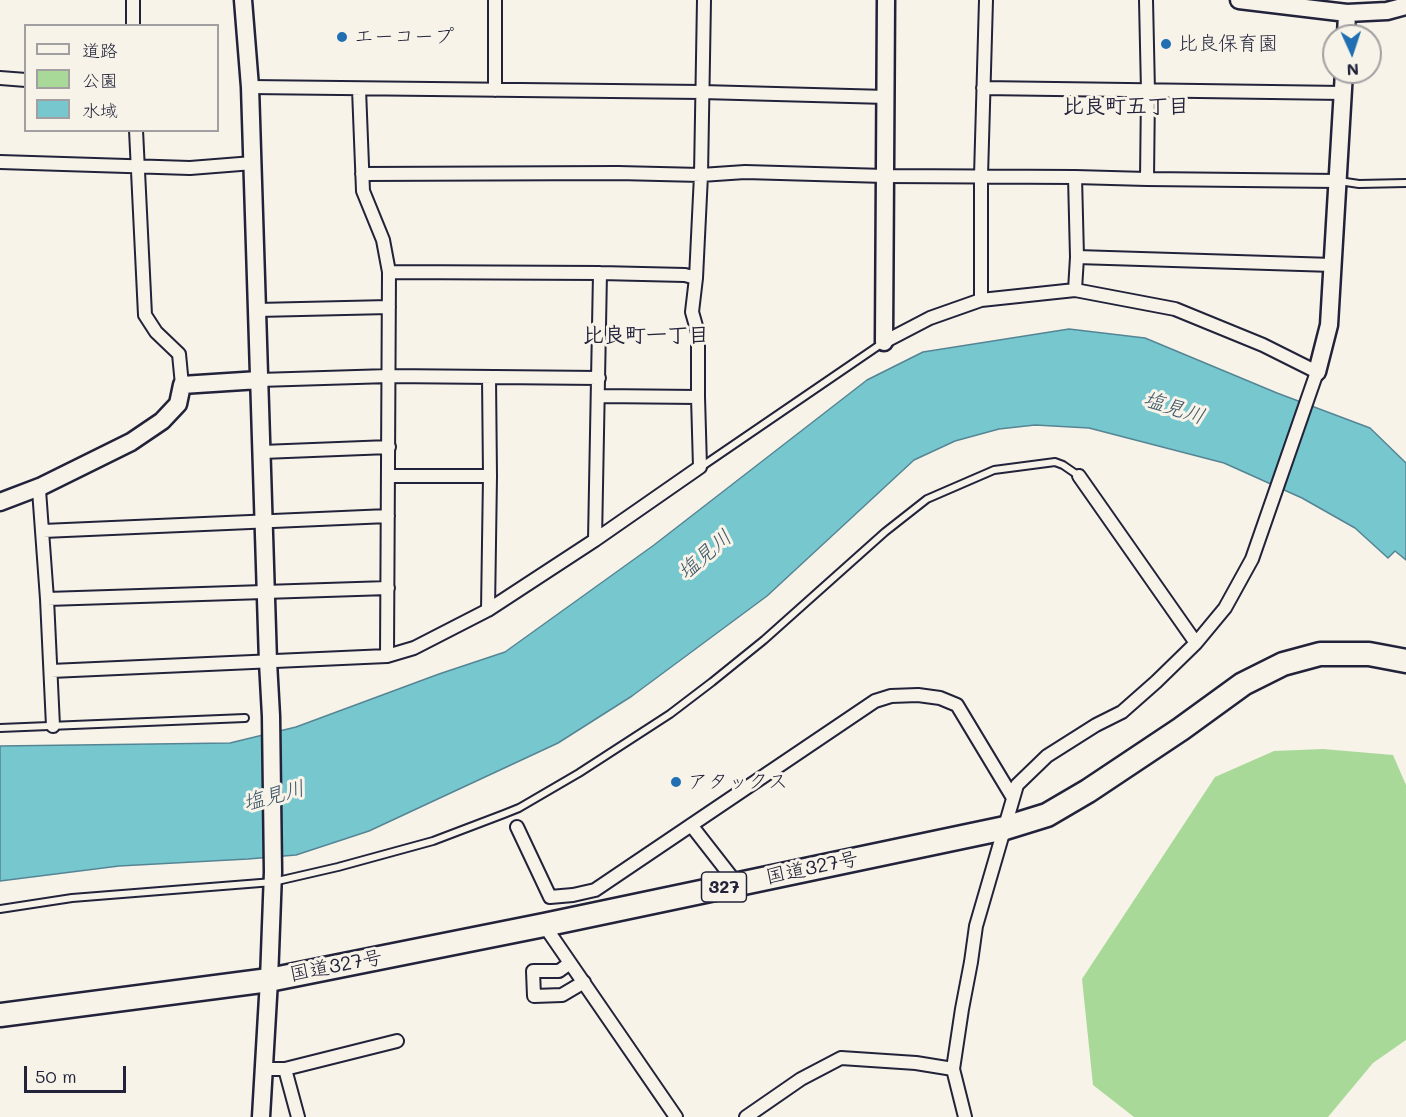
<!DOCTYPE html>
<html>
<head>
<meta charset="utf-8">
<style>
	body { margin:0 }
	#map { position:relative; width:1406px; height:1117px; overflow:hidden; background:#f7f3e8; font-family:Mali,"Klee One",sans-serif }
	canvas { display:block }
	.legend { position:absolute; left:24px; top:24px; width:195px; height:108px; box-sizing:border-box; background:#f7f3e8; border:2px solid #a29fa3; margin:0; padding:8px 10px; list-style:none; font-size:18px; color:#22223b }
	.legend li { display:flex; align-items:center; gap:12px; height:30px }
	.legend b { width:30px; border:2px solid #a29fa3 }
	.north { position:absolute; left:1322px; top:24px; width:60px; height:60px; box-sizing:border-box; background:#f7f3e8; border:2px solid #a29fa3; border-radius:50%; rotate:177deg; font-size:16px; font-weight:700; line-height:24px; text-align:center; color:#22223b }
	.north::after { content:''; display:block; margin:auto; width:21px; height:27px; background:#1f6fb2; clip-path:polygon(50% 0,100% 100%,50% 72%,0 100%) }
	.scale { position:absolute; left:24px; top:1066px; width:102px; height:27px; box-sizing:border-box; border:3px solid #22223b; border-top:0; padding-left:8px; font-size:18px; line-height:21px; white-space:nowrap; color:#22223b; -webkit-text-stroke:4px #f7f3e8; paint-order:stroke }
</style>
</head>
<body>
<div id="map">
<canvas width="1406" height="1117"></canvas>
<ul class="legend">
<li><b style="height:8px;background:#f7f3e8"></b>道路</li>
<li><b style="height:16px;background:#a9d999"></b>公園</li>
<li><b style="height:16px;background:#77c7cf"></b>水域</li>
</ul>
<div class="north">N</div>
<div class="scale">50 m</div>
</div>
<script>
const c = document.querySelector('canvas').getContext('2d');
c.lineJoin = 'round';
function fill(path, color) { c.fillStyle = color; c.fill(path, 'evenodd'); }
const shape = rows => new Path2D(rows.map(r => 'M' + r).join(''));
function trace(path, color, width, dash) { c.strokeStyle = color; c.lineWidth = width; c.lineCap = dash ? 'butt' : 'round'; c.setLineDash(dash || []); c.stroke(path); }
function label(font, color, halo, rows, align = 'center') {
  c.font = font + ' Mali,"Klee One",sans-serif'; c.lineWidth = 6; c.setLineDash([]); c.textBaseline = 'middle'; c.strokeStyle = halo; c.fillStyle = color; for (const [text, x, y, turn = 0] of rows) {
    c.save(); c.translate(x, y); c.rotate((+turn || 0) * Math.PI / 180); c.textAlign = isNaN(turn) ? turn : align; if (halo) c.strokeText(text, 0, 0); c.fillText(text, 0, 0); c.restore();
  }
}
fill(shape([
	[1323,749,1393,755,1406,785,1406,1040,1373,1063,1328,1117,1134,1117,1093,1085,1082,979,1215,777,1274,751]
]), '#a9d999');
const water = shape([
	[1069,329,1145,338,1277,393,1370,428,1406,463,1406,560,1395,551,1388,558,1355,528,1302,498,1224,463,1089,428,1035,425,999,429,955,441,914,460,767,596,632,696,558,743,369,831,296,855,248,859,119,866,0,881,0,746,230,743,296,727,439,674,505,652,654,545,867,380,923,352,1069,329]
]);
fill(water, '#77c7cf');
trace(water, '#558594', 1.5);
const lane = shape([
	[1339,181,1359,184,1406,183],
	[701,467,884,342],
	[0,728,245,718],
	[0,909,72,898,273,882,338,867,433,841,504,814,519,808,579,773,670,714,712,682,764,640,885,532,927,499,994,470,1055,462,1063,465,1079,476]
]);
const street = shape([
	[133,0,133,26],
	[1146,0,1148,91,1147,179],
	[0,78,26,80],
	[250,87,702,92,887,97],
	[983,88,1343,93],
	[359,89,363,191,383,240,389,272,387,656],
	[495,90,495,0],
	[136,130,145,315,156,332,179,354,182,385],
	[0,162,190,168,253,163],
	[362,174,618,173,701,175,745,172,885,176,1075,177,1147,179,1338,181],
	[1075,177,1077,257,1075,290],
	[1077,257,1333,265],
	[389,272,600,273,685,275,696,278],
	[981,300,981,176,986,0],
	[257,310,389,307],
	[884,342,930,318,981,300,1075,290,1175,309,1263,345,1317,372,1252,559,1225,608,1196,643,1156,682,1122,712,1096,725,1047,756,1017,785,976,926,971,962,962,1009,953,1069,965,1117],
	[259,380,389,376,599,378],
	[599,396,698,397],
	[262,452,389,447],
	[389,476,490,476],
	[1079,476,1196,643],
	[37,488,39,490,47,599,53,726],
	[43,531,388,516],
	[595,540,600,273],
	[47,599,388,588],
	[488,610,490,476,489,377],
	[51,671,387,656,414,648,488,610,595,540,700,467,698,397,698,333,692,312,696,278,701,175,704,0],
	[691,825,737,884],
	[517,827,550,897,573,895,595,890,875,701,891,696,918,695,940,698,957,705,1013,798],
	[544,925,676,1117],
	[570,963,559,971,533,971,534,996,562,995,584,982],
	[264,1069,285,1069,298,1117],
	[285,1069,397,1041],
	[746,1117,801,1079,841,1058,916,1063,953,1069]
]);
const secondary = shape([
	[243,0,250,87,268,662,271,716,273,872,269,980,261,1117],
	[1239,0,1347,13,1387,11,1406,6],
	[1346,36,1347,13],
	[884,342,886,0],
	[1317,372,1329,325,1344,72],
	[0,502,42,486,131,442,162,421,178,404,182,385,259,380]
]);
const highway = shape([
	[0,1015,269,980,544,925,1005,828,1047,815,1088,791,1181,729,1243,684,1283,664,1320,654,1369,654,1406,661]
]);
trace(lane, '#22223b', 10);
trace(street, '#22223b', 16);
trace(secondary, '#22223b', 21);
trace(highway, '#22223b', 27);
trace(lane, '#f7f3e8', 6);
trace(street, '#f7f3e8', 12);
trace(secondary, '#f7f3e8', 16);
trace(highway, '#f7f3e8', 22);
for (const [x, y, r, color] of [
	[342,37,6,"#1f6fb2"],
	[1166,44,6,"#1f6fb2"],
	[676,782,6,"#1f6fb2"]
]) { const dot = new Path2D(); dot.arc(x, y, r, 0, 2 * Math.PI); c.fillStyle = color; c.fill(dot); trace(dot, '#f7f3e8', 2); }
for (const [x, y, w] of [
	[724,887,45]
]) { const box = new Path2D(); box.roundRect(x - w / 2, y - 15, w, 30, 4.5); c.fillStyle = '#f7f3e8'; c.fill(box); trace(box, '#22223b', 1.5); }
label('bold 18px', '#22223b', null, [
	["327",724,887]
]);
label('20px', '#22223b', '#f7f3e8', [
	["エーコープ",354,37],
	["比良保育園",1178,44],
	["アタックス",688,782]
], 'left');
label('20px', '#22223b', '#f7f3e8', [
	["国道327号",812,868,-12],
	["国道327号",336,966,-11]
]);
label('bold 21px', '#22223b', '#f7f3e8', [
	["比良町五丁目",1126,107],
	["比良町一丁目",646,336]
]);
label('italic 21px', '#3c5467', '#f7f3e8', [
	["塩見川",1174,408,18],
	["塩見川",705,555,-41],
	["塩見川",274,796,-15]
]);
</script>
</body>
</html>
